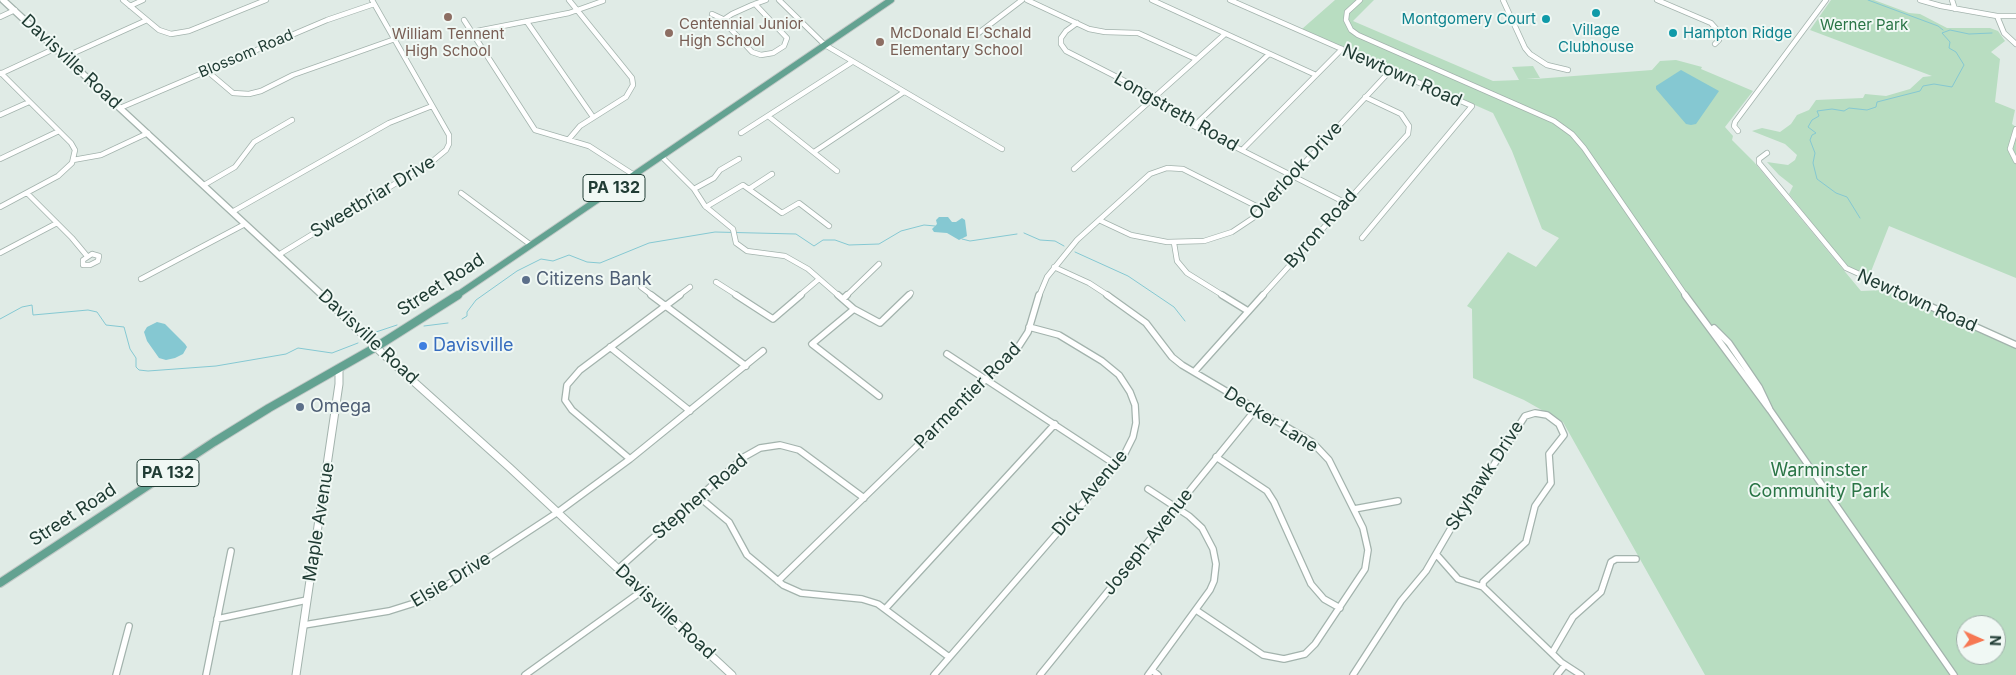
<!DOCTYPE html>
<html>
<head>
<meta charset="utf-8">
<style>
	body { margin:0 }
	#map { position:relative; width:2016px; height:675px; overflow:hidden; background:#e0ebe6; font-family:Inter,sans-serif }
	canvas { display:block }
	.north { position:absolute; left:1956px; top:615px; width:50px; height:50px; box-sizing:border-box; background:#f0f8f4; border:1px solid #9dada7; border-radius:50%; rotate:92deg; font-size:14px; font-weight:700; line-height:20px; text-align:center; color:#203c34 }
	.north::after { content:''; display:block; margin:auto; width:18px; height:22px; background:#f67853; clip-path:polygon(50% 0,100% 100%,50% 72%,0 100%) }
</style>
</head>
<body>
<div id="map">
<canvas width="2016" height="675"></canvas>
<div class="north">N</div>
</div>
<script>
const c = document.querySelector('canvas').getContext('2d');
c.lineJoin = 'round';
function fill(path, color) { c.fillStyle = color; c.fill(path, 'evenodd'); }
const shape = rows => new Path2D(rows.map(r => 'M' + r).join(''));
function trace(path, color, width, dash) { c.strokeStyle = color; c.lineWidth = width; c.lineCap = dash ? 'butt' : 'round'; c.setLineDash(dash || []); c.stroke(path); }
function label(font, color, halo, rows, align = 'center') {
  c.font = font + ' Inter,sans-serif'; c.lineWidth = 4; c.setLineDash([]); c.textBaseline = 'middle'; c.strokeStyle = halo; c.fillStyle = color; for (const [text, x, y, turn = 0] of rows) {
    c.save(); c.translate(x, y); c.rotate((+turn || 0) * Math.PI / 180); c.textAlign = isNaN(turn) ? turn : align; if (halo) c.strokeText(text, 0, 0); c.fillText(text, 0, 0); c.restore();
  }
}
fill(shape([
	[1335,0,1374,0,1353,21,1493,81,1519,80,1512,67,1533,66,1540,78,1526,79,1535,79,1652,70,1660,61,1676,60,1702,67,1701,69,1753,91,1725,127,1733,136,1732,140,1754,162,1861,291,1884,290,2016,348,2016,675,1705,675,1563,422,1524,400,1473,378,1472,309,1467,306,1508,252,1536,267,1559,238,1542,229,1512,151,1493,113,1302,29],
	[1966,625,1996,625,1996,655,1966,655],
	[1831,0,1874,0,1909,13,1920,14,1947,28,1990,28,1998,31,2005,41,1991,52,2000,59,1995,102,2015,110,2012,124,2016,127,2016,278,1889,226,1868,279,1847,267,1789,194,1793,186,1779,175,1767,162,1788,165,1795,160,1797,155,1785,144,1752,131,1762,128,1780,132,1791,124,1797,115,1809,110,1816,100,1863,98,1865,94,1886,96,1910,89,1923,77,1932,76,1810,30]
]), '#b8ddc1');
fill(shape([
	[1681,70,1719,91,1696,124,1691,125,1686,124,1656,89,1656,86],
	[939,217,948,217,952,222,956,222,962,218,965,220,967,236,959,240,947,233,934,232,932,229,937,224,936,220],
	[157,322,165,324,185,344,187,347,183,354,175,358,166,360,159,358,147,341,144,332,147,327]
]), '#85c8d2');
trace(shape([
	[1868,0,1938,26,1943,30],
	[1860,218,1847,197,1836,193,1817,179,1813,163,1815,153,1810,140,1812,135,1816,133,1808,127,1812,120,1819,116,1817,111,1832,109,1844,111,1849,108,1867,110,1876,107,1877,102,1920,91,1923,86,1934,84,1952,87,1964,65,1956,52,1949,48,1950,42,1942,33,1950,30,1969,34,1992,33],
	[1024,233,1040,240,1055,241,1064,246],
	[962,239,970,241,1017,234],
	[1075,252,1128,276,1174,307,1185,321],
	[0,319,22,307,32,305,33,315,88,310,97,312,106,325,124,327,130,349,136,358,136,367,139,370,148,371,216,366,286,354,298,348,332,353,358,343],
	[462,319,467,316,467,312,476,300,517,271,541,259,553,261,569,255,587,262,600,263,649,243,715,232,796,234,814,246,823,240,835,240,849,245,879,244,901,231,924,225,935,226],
	[424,326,448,323],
	[373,333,397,325]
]), '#85c8d2', 1);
const minorFar1 = shape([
	[123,0,159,30,171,34,189,31,266,0],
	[569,0,632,78,633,85,626,97,580,126,569,139],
	[779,0,825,45,1002,149],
	[1027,0,1089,29,1105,32,1138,33,1196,59],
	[1152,0,1316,75],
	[1230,0,1472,106,1362,238],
	[1360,0,1347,12,1346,20,1351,30,1358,35,1554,121,1572,134,1584,148,1686,296],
	[1503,0,1525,48,1530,54,1547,65,1568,70],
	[1657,0,1711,23,1719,32,1719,40,1715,44],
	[1920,0,1941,6,1997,16,2016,16],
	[1952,0,1955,9],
	[755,4,787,38,784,46,773,53,761,55,752,52,725,23,726,18,732,14,752,5,766,0],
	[130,6,143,0],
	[712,14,725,20],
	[1997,16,2004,33,2016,44],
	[0,17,15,10],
	[464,20,535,130,589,146,634,175],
	[527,22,593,117],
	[1077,23,1066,31,1061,38,1061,44,1066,51,1160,99,1186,122,1346,203],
	[472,32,569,13,603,1],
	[976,35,1022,0],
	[65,57,147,20],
	[207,71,233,93,249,94,261,91,293,75,395,39],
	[0,74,56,48],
	[120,108,327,20,374,4],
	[0,115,29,102],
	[768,116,837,171],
	[1194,126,1269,54],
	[2016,129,2010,149,2016,161],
	[1738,131,1734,126,1735,122,1826,0],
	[741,133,852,62],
	[1242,150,1342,49],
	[814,152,904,92],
	[1767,153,1759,159,1759,163,1846,268,1908,296],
	[661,156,694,189,705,206,733,229,736,243,747,251,785,256,808,269,839,296],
	[0,159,59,131],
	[73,160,101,155,148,133],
	[1074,169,1225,34],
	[204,185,235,167,254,142,292,120],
	[694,189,714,178,720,170,739,159],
	[749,189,772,174],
	[27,193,72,238,87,256],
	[461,193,531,245],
	[0,207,58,176,72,163,75,150,71,143,1,73],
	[706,207,743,185,782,213,799,203,829,226],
	[232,212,389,123,432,106],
	[1099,220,1131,235,1167,242,1204,241,1232,232,1253,218,1390,71],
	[1174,243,1177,261,1187,273,1224,296],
	[0,253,57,223],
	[92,254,99,256,98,261,90,265,83,265,83,260,92,254],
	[280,254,434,160,446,150,449,144,449,135,372,0],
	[1054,267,1089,283,1109,296],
	[141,279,245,224],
	[716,282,738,296],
	[641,287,653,296],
	[678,296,690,287],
	[799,296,819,279],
	[846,296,879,264],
	[908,296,911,293],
	[1039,296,1047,277,1077,240,1150,174,1167,168,1183,169,1262,209],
	[1262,296,1408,134,1409,126,1401,114,1365,97]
]);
const minor = shape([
	[651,295,746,366],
	[736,295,773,319,801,295],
	[838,295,854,309,880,323,909,295],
	[1107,295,1146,323,1172,357,1182,365,1312,442,1329,460,1363,528,1368,550,1365,569,1315,644,1305,654,1284,659,1263,655,1196,610],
	[1222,295,1248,311],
	[1685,295,1770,410],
	[1905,295,2016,345],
	[844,298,847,295],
	[854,309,812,344,879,396],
	[1714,328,1729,343,1759,387,1770,410,1954,675],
	[610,347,690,411],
	[947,354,1116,465],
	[1194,372,1263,295],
	[1216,457,1267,491,1274,502,1311,584,1324,599,1340,608],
	[630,459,572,410,565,400,567,385,580,370,680,295],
	[1148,489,1189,516,1202,528,1213,549,1216,564,1214,581,1210,590,1148,675],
	[699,497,729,522,747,555,783,585,801,593,862,599,878,604,949,657],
	[1354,509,1398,501],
	[1436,554,1458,579,1483,587,1561,662,1581,675],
	[618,569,744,457,760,448,780,445,799,450,864,498],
	[778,581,1017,349,1028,332,1039,295],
	[886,608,1055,424],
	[217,619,307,600],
	[304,625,389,611,424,600,558,512,630,459,763,351],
	[1552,653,1573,617,1601,592,1611,562,1616,559,1636,559],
	[1152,670,1158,675],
	[116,675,129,626],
	[206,675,231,551],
	[525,675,642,591],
	[934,675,1123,457,1133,437,1136,423,1135,405,1130,392,1119,375,1102,361,1059,335,1029,327],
	[1040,675,1256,409],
	[1353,675,1401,601,1426,571,1461,511,1477,491,1525,416,1535,413,1547,415,1559,424,1564,435,1549,454,1551,483,1535,506,1526,542,1483,582,1483,587],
	[1557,675,1565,665]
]);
const tertiaryFar1 = shape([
	[3,0,323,296]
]);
const tertiary = shape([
	[322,295,383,354,510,468,732,675],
	[296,675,339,384,339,368]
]);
const primaryFar1 = shape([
	[456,296,891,0]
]);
const primary = shape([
	[0,583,214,442,269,408,376,347,458,295]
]);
trace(minorFar1, '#a3b3ad', 6);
trace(minor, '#a3b3ad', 8);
trace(tertiaryFar1, '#a3b3ad', 8);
trace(tertiary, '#a3b3ad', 9);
trace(primaryFar1, '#c1c8c6', 8);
trace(primary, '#c1c8c6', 10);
trace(minorFar1, '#fff', 4.5);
trace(minor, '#fff', 5.5);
trace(tertiaryFar1, '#fff', 5.5);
trace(tertiary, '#fff', 7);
trace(primaryFar1, '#63a291', 6);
trace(primary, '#63a291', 8);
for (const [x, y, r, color] of [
	[1596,13,5,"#0f9aa8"],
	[448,17,5,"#8d6e63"],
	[1546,19,5,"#0f9aa8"],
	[669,33,5,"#8d6e63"],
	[1673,33,5,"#0f9aa8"],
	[880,42,5,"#8d6e63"],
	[526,280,5,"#5c6f8a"],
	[423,346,5,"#3f7fe0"],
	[300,407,5,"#5c6f8a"]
]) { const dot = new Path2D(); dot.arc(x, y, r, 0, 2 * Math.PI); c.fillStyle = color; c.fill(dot); trace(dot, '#f0f8f4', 2); }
label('15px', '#0d838f', '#f0f8f4', [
	["Montgomery Court",1536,19],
	["Village",1596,30,"center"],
	["Clubhouse",1596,47,"center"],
	["Hampton Ridge",1683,33,"left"]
], 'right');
label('15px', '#785e54', '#f0f8f4', [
	["Centennial Junior",679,24],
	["High School",679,41],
	["McDonald El Schald",890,33],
	["Elementary School",890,50],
	["William Tennent",448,34,"center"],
	["High School",448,51,"center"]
], 'left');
label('15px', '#297445', '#f0f8f4', [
	["Werner Park",1864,25]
]);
label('15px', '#203c34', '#f0f8f4', [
	["Blossom Road",246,54,-23]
]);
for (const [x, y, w] of [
	[614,188,62],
	[168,473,62]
]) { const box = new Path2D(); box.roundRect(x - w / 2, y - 13.5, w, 27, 4); c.fillStyle = '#f0f8f4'; c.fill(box); trace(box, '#203c34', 1); }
label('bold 16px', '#203c34', null, [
	["PA 132",614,188],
	["PA 132",168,473]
]);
label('18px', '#203c34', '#f0f8f4', [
	["Davisville Road",71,62,43],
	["Newtown Road",1402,76,24],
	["Longstreth Road",1176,112,30],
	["Overlook Drive",1296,171,-47],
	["Sweetbriar Drive",373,197,-31],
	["Byron Road",1321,229,-48],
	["Street Road",441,285,-33],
	["Newtown Road",1917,301,24],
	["Davisville Road",368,337,43],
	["Parmentier Road",968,396,-45],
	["Decker Lane",1271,420,32],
	["Skyhawk Drive",1485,476,-57],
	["Dick Avenue",1090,493,-50],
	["Stephen Road",700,497,-41],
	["Street Road",73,515,-33],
	["Maple Avenue",319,522,-81],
	["Joseph Avenue",1148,542,-51],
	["Elsie Drive",451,580,-31],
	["Davisville Road",665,612,43]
]);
label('18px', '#4e5e75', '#f0f8f4', [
	["Citizens Bank",536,280],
	["Omega",310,407]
], 'left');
label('18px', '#366cbe', '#f0f8f4', [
	["Davisville",433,346]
], 'left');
label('18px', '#297445', '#f0f8f4', [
	["Warminster",1819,471],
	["Community Park",1819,492]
]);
</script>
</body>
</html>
